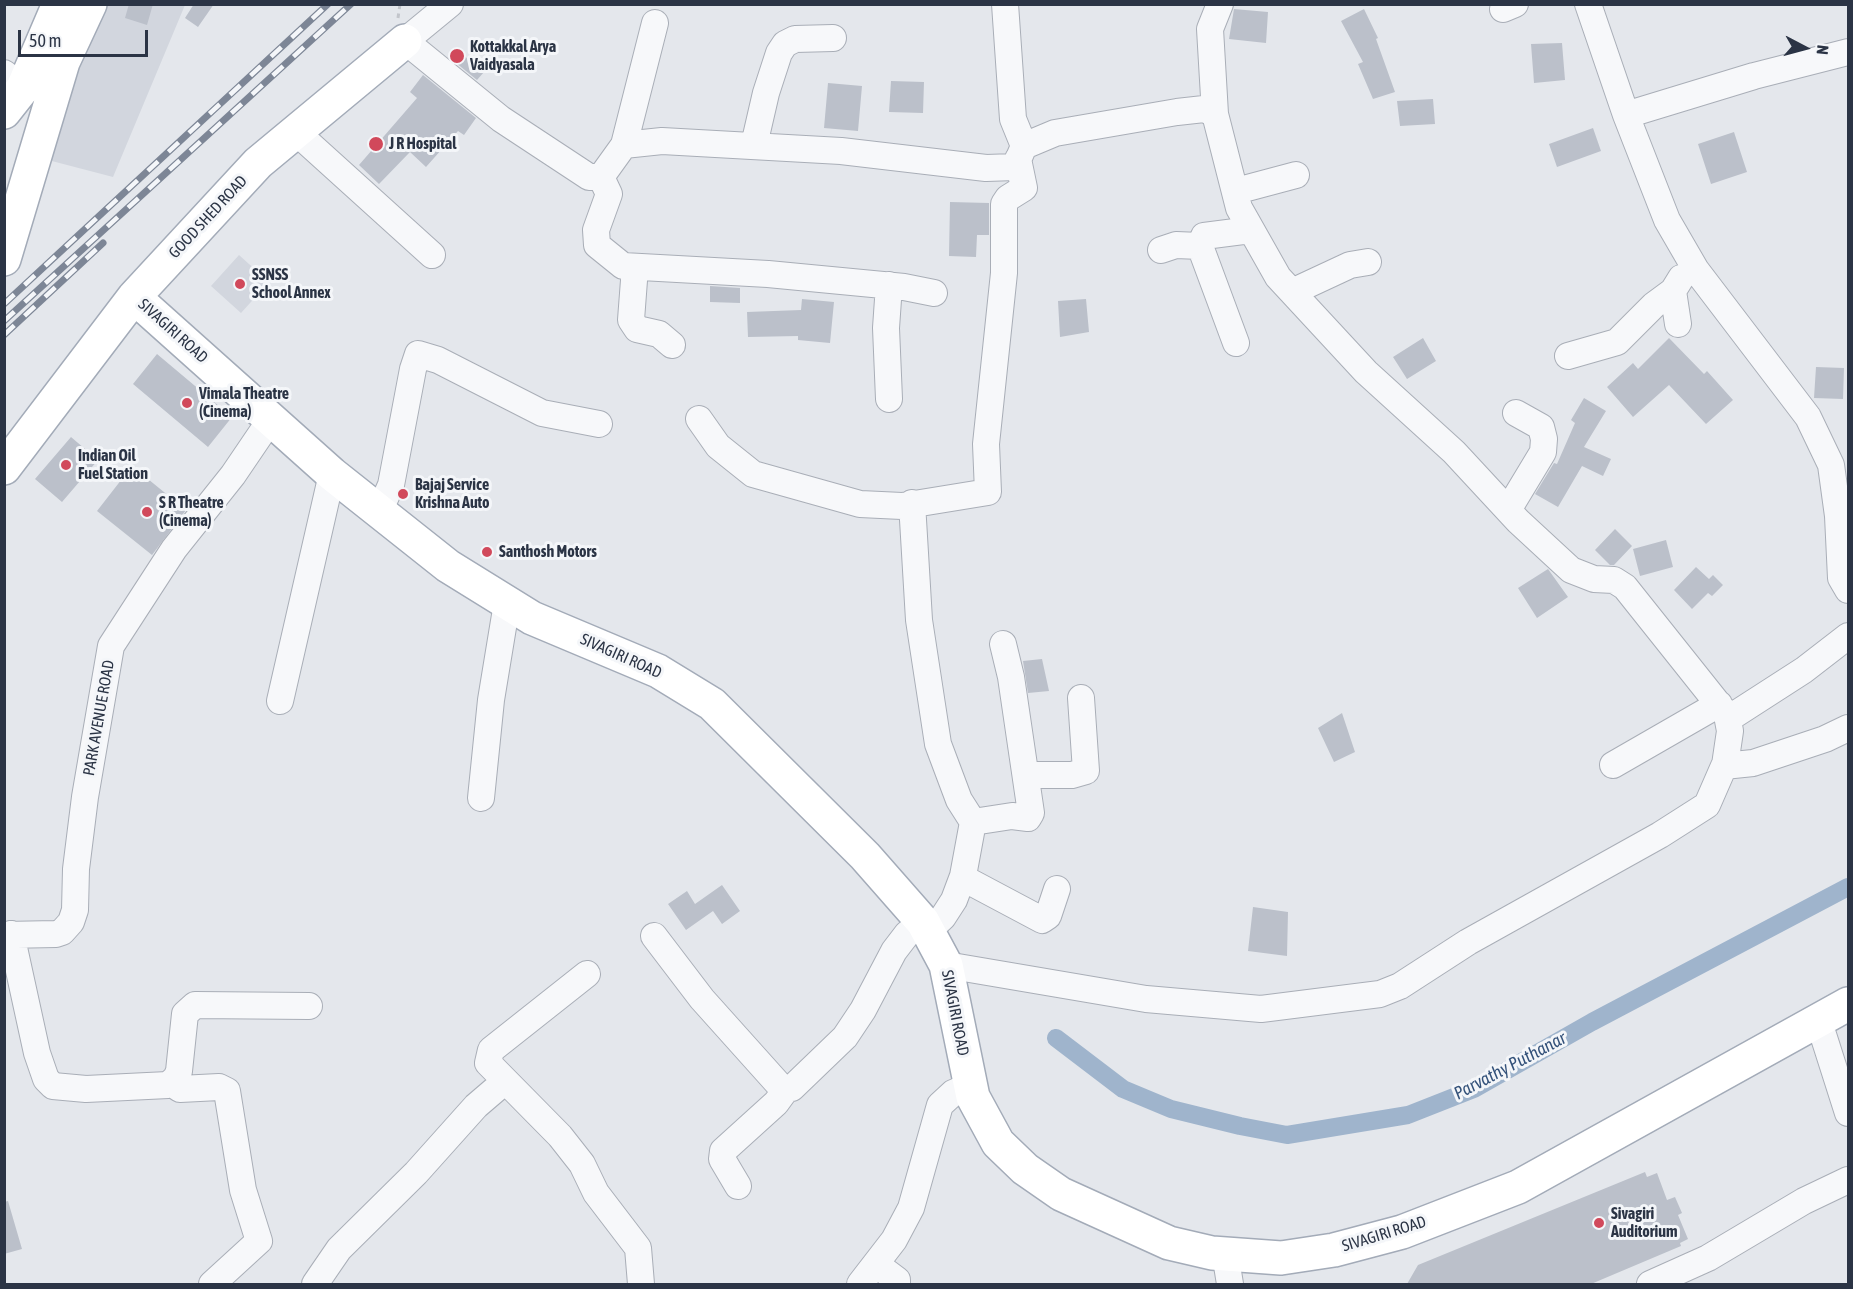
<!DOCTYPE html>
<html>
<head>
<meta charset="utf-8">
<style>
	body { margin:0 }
	#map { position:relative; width:1853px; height:1289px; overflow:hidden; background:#e4e7ec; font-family:"Asap Condensed",sans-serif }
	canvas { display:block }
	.frame { position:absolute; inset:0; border:6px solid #2b3445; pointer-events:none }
	.north { position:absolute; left:1775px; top:18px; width:60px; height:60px; -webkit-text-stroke:4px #f4f6f9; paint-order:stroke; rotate:96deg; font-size:16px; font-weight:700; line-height:24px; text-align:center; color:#2b3445 }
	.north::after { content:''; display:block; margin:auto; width:21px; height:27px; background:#2b3445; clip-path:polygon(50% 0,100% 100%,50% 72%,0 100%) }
	.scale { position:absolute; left:18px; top:30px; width:130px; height:27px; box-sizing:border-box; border:3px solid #2b3445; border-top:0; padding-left:8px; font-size:18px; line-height:21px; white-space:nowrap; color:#2b3445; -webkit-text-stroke:4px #f4f6f9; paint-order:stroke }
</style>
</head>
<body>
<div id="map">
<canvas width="1853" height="1289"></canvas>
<div class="frame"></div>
<div class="north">N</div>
<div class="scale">50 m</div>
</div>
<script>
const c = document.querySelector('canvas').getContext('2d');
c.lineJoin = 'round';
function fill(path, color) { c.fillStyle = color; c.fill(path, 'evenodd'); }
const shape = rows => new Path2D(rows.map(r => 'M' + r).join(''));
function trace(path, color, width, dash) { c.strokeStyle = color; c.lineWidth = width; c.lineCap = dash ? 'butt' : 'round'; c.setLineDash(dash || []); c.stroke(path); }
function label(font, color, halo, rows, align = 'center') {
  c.font = font + ' "Asap Condensed",sans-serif'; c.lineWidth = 6; c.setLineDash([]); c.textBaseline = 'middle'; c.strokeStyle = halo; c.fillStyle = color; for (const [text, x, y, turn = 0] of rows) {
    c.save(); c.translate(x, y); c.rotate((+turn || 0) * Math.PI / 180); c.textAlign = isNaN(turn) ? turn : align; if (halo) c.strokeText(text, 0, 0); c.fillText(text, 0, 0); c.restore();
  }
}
fill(shape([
	[101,5,185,5,113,177,48,160,81,48],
	[239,255,269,282,241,313,211,286]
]), '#d2d6de');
trace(shape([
	[1056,1038,1123,1089,1171,1109,1240,1126,1287,1135,1408,1115,1474,1089,1592,1022,1848,887]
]), '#9fb4cc', 18);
fill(shape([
	[129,4,153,4,147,25,125,18],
	[194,4,214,4,198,27,185,18],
	[1234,9,1268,12,1266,43,1229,39],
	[1364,9,1378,38,1376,39,1395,92,1373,99,1358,64,1363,62,1341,21],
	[1562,43,1565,80,1534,83,1531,44],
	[457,50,484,72,477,80,450,58],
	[423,75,476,118,464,135,458,131,426,167,410,152,379,184,359,165,417,98,410,92],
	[891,81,924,82,923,113,889,112],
	[828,83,862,86,858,131,824,128],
	[1433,99,1435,124,1400,126,1397,101],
	[1593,128,1601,151,1557,167,1549,144],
	[1734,132,1747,172,1711,184,1698,144],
	[950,202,989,203,989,235,977,235,976,257,949,256],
	[710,286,740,288,740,303,710,302],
	[802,299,834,302,830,343,798,340,798,336,748,337,747,312,801,310],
	[1086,299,1089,332,1060,337,1058,301],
	[1423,338,1436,361,1407,379,1393,357],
	[1669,338,1704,374,1707,371,1733,400,1706,424,1669,385,1633,417,1607,387,1633,363,1638,369],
	[157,354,232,417,208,447,133,384],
	[1816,367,1844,368,1843,399,1814,398],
	[1584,398,1606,411,1584,447,1611,459,1603,476,1582,466,1558,507,1535,494,1554,463,1557,464,1575,423,1571,420],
	[71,437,98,460,62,502,35,479],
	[132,466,186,510,152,555,97,511],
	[1615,529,1632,546,1614,565,1610,565,1595,550],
	[1666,540,1673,567,1640,576,1633,549],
	[1696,567,1709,579,1713,575,1723,585,1712,596,1708,593,1692,609,1674,590],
	[1548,569,1568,597,1537,618,1518,588],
	[1042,659,1049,691,1028,693,1023,661],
	[1342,713,1355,752,1334,762,1318,728],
	[722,885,740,911,722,924,713,911,686,930,668,904,687,891,695,904],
	[1253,907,1288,912,1287,956,1248,951],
	[1645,1172,1647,1177,1657,1173,1667,1200,1675,1197,1682,1213,1678,1215,1688,1239,1680,1243,1681,1246,1591,1284,1407,1284,1418,1265],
	[8,1201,22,1249,4,1254,4,1202]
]), '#bbc0ca');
const minor = shape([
	[450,4,405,41,501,119,589,177,601,177,624,145,662,141,841,151,986,168,1015,167,1024,146,1055,133,1177,112,1204,109,1215,114,1239,208,1278,277,1366,372,1454,452,1518,521,1571,570,1594,579,1614,580,1625,587,1727,715,1730,731,1725,765],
	[1005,4,1013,119,1024,146],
	[1588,4,1626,115,1667,220,1696,270,1808,417,1831,465,1838,516,1841,578,1848,590],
	[1503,9,1515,4],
	[4,73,23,88],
	[1215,114,1210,29,1220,4],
	[1626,115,1754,76,1848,52],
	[296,132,432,255],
	[624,145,655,23],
	[754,145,766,93,779,53,785,44,795,39,833,38],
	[601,177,609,194,596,230,597,245,623,266,768,274,904,287,934,293],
	[1236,191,1296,175],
	[1161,250,1176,245,1200,246],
	[635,267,631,320,637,329,659,334,672,345],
	[1292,292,1350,265,1368,262],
	[1678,324,1673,291,1681,278],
	[1236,343,1200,246,1204,236,1251,230],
	[1568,356,1617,342,1654,305,1673,291],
	[889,399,886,328,889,285],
	[699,419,718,446,753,474,860,504,902,506,988,492,986,444,1004,273,1004,204,1008,198,1024,188,1018,159],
	[912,503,919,620,938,744,959,800,973,822,963,876,954,900,943,917,928,931],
	[1508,510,1543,452,1544,439,1541,427,1516,413],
	[379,512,391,485,413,369,418,354,438,360,542,413,599,424],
	[280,701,332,474],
	[1728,719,1804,670,1848,636],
	[1613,765,1719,704],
	[1026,775,1072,775,1086,771,1081,698],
	[481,798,491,700,507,603],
	[973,822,1012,816,1028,818,1031,813,1011,677,1003,644],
	[963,878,1042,920,1048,916,1057,889],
	[11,934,37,1053,46,1079,53,1086,86,1089,168,1085,176,1078,179,1071,185,1014,195,1005,309,1006],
	[4,935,56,934,62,932,71,922,75,910,76,869,85,797,111,646,174,549,233,475,271,419],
	[654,936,702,999,780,1086,787,1088,792,1088,845,1037,863,1010,894,951,907,934,923,922],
	[946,965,1146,999,1261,1009,1380,994,1400,986,1468,942,1660,835,1707,805,1724,766,1753,763,1825,739,1848,728],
	[587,974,491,1050,488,1063,560,1136,582,1164,596,1193,638,1248,641,1284],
	[1819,1022,1848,1113],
	[171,1083,180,1089,219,1087,227,1091,243,1190,259,1241,212,1284],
	[738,1186,722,1159,723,1151,776,1103,787,1088],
	[1225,1253,1230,1284],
	[877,1265,897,1280,897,1284],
	[315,1284,339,1249,416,1173,476,1106,504,1082],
	[860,1284,894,1240,911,1208,940,1105,953,1093,969,1086],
	[1650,1284,1708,1258,1804,1201,1848,1180]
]);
const major = shape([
	[4,112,23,88,59,4],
	[4,259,63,62,90,4],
	[134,297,332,474,448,566,532,618,658,671,712,704,865,856,923,922,946,965,973,1097,998,1143,1025,1169,1061,1194,1169,1243,1212,1253,1281,1258,1334,1250,1402,1232,1518,1187,1848,1004],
	[4,468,134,297,258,163,405,41]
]);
trace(minor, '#a9aeb7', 28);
trace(major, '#a3abb8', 36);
trace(shape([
	[398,18,400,4]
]), '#c2c5cb', 3, [4.5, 4.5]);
trace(minor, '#f7f8fa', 26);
trace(major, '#fff', 33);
const rail = shape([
	[4,304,328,4],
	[4,321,351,4],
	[4,335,103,243]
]);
trace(rail, '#7d8696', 7);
trace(rail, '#f4f6f9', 4.5, [14]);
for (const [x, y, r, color] of [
	[457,56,8,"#d1495b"],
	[376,144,8,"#d1495b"],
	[240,284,6,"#d1495b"],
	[187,403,6,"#d1495b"],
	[66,465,6,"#d1495b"],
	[403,494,6,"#d1495b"],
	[147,512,6,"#d1495b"],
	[487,552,6,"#d1495b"],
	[1599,1223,6,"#d1495b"]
]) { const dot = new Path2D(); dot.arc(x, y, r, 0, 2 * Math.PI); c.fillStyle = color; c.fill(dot); trace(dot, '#f4f6f9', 2); }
label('bold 16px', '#2b3445', '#f4f6f9', [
	["Kottakkal Arya",470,47],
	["Vaidyasala",470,65],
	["J R Hospital",389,144],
	["SSNSS",252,275],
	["School Annex",252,293],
	["Vimala Theatre",199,394],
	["(Cinema)",199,412],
	["Indian Oil",78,456],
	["Fuel Station",78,474],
	["Bajaj Service",415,485],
	["Krishna Auto",415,503],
	["S R Theatre",159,503],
	["(Cinema)",159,521],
	["Santhosh Motors",499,552],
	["Sivagiri",1611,1214],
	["Auditorium",1611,1232]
], 'left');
label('16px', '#2b3445', '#f4f6f9', [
	["GOOD SHED ROAD",208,217,-47],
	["SIVAGIRI ROAD",173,331,42],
	["SIVAGIRI ROAD",621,656,24],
	["PARK AVENUE ROAD",99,718,-80],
	["SIVAGIRI ROAD",955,1013,79],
	["SIVAGIRI ROAD",1384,1234,-17]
]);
label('italic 18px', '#34527a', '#f4f6f9', [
	["Parvathy Puthanar",1510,1066,-28]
]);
</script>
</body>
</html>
